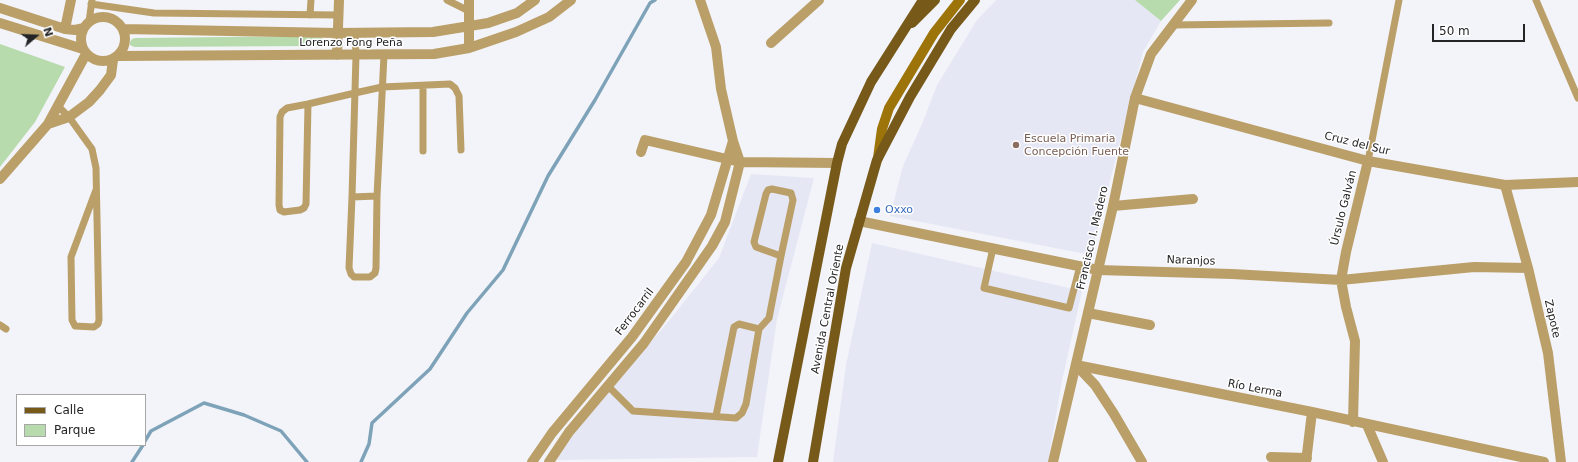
<!DOCTYPE html>
<html>
<head>
<meta charset="utf-8">
<style>
	body { margin:0 }
	#map { position:relative; width:1578px; height:462px; overflow:hidden; background:#f3f4fa; font-family:"DejaVu Sans",sans-serif }
	canvas { display:block }
	.legend { position:absolute; left:16px; top:394px; width:130px; height:52px; box-sizing:border-box; background:#fff; border:1px solid #a7a7a8; margin:0; padding:5px 7px; list-style:none; font-size:12px; color:#242426 }
	.legend li { display:flex; align-items:center; gap:8px; height:20px }
	.legend b { width:20px; border:1px solid #a7a7a8 }
	.north { position:absolute; left:16px; top:16px; width:40px; height:40px; -webkit-text-stroke:3px #fff; paint-order:stroke; rotate:71deg; font-size:11px; font-weight:700; line-height:16px; text-align:center; color:#242426 }
	.north::after { content:''; display:block; margin:auto; width:14px; height:18px; background:#242426; clip-path:polygon(50% 0,100% 100%,50% 72%,0 100%) }
	.scale { position:absolute; left:1432px; top:24px; width:93px; height:18px; box-sizing:border-box; border:2px solid #242426; border-top:0; padding-left:5px; font-size:12px; line-height:14px; white-space:nowrap; color:#242426; -webkit-text-stroke:3px #fff; paint-order:stroke }
</style>
</head>
<body>
<div id="map">
<canvas width="1578" height="462"></canvas>
<ul class="legend">
<li><b style="height:5px;background:#775a1a"></b>Calle</li>
<li><b style="height:11px;background:#b7dbac"></b>Parque</li>
</ul>
<div class="north">N</div>
<div class="scale">50 m</div>
</div>
<script>
const c = document.querySelector('canvas').getContext('2d');
c.lineJoin = 'round';
function fill(path, color) { c.fillStyle = color; c.fill(path, 'evenodd'); }
const shape = rows => new Path2D(rows.map(r => 'M' + r).join(''));
function trace(path, color, width, dash) { c.strokeStyle = color; c.lineWidth = width; c.lineCap = dash ? 'butt' : 'round'; c.setLineDash(dash || []); c.stroke(path); }
function label(font, color, halo, rows, align = 'center') {
  c.font = font + ' "DejaVu Sans",sans-serif'; c.lineWidth = 3; c.setLineDash([]); c.textBaseline = 'middle'; c.strokeStyle = halo; c.fillStyle = color; for (const [text, x, y, turn = 0] of rows) {
    c.save(); c.translate(x, y); c.rotate((+turn || 0) * Math.PI / 180); c.textAlign = isNaN(turn) ? turn : align; if (halo) c.strokeText(text, 0, 0); c.fillText(text, 0, 0); c.restore();
  }
}
fill(shape([
	[996,0,1135,0,1161,21,1143,52,1091,255,890,216,903,166,922,124,937,85,977,20],
	[751,174,814,178,777,319,757,457,557,460,579,425,668,322,719,258],
	[872,243,1082,291,1062,381,1048,462,833,462,846,365]
]), '#e5e7f4');
fill(shape([
	[1135,0,1180,0,1161,21],
	[319,36,322,38,323,42,321,45,317,46,134,47,130,45,130,42,132,39,135,38],
	[0,44,65,67,35,122,0,167]
]), '#b7dbac');
trace(shape([
	[145,441,151,431,204,403,244,415,281,431,307,462],
	[132,462,143,445],
	[361,462,369,444,372,423,430,369,467,313,503,270,548,176,595,100,650,3,655,0]
]), '#7ea3b8', 3.5);
trace(shape([
	[447,0,469,11],
	[1536,0,1578,98],
	[91,4,154,13,338,15],
	[310,15,311,0],
	[89,22,92,0],
	[1172,25,1329,23],
	[355,33,356,55,352,197,349,268,351,274,354,277,370,277,375,273,376,268,377,196,384,55],
	[423,86,423,151],
	[308,104,306,204,304,208,300,210,284,212,280,210,279,205,280,117,282,112,287,108,308,104,355,93,382,87,450,84,455,88,459,96,461,150],
	[58,106,69,117,92,149,96,168,99,320,98,324,94,327,75,326,72,320,71,257,96,190],
	[1368,161,1399,0],
	[352,197,377,196],
	[993,248,984,288,1069,308,1080,266],
	[0,325,6,329],
	[759,329,769,318,781,256,793,200,791,193,772,189,768,190,766,194,754,242,756,247,781,256],
	[608,386,633,411,736,418,742,413,746,404,759,329,739,324,734,327,716,416]
]), '#ba9f69', 7);
trace(shape([
	[0,8,65,29,75,30,84,28],
	'81 39a22 22 0 1 1 44 0a22 22 0 1 1-44 0Z',
	[0,23,83,49],
	[65,29,71,0],
	[123,29,337,33,433,32,488,23,517,13,535,0],
	[771,43,819,0],
	[469,48,469,0],
	[337,55,339,0],
	[118,56,434,54,469,48,516,32,549,17,571,0],
	[1135,98,1368,161,1505,185,1578,182],
	[48,124,69,117,89,102,100,90,111,75,113,60],
	[641,152,645,140,740,162,837,163],
	[0,179,48,124,86,54],
	[1505,185,1528,268,1548,353,1561,462],
	[1113,206,1193,199],
	[859,221,1098,270,1232,274,1341,280,1474,267,1528,268],
	[1088,313,1150,325],
	[1076,365,1312,412,1544,462],
	[1076,365,1095,385,1114,414,1142,462],
	[1353,422,1355,341,1346,307,1341,280,1346,252,1368,161],
	[1367,425,1383,462],
	[1271,457,1307,458],
	[532,462,552,433,632,337,686,262,711,215,733,141],
	[549,462,569,432,644,343,712,246,725,222,740,162,733,141,721,89,716,47,700,0],
	[1306,462,1312,412]
]), '#ba9f69', 10);
trace(shape([
	[1053,462,1113,206,1135,98,1151,54,1192,0]
]), '#ba9f69', 10);
trace(shape([
	[878,158,882,129,889,108,934,33,960,0]
]), '#9c740a', 10);
trace(shape([
	[912,23,935,0],
	[778,462,837,163,842,144,871,82,923,0],
	[813,462,846,268,877,160,910,97,951,29,975,0]
]), '#775a1a', 10);
for (const [x, y, r, color] of [
	[1016,145,4,"#8d6e63"],
	[877,210,4,"#3f7fe0"]
]) { const dot = new Path2D(); dot.arc(x, y, r, 0, 2 * Math.PI); c.fillStyle = color; c.fill(dot); trace(dot, '#fff', 1.5); }
label('11px', '#242426', '#fff', [
	["Lorenzo Fong Peña",351,43],
	["Cruz del Sur",1357,144,14],
	["Úrsulo Galván",1344,208,-76],
	["Francisco I. Madero",1093,238,-77],
	["Naranjos",1191,261,2],
	["Avenida Central Oriente",828,309,-79],
	["Ferrocarril",635,312,-53],
	["Zapote",1552,319,77],
	["Río Lerma",1255,389,11]
]);
label('11px', '#785e54', '#fff', [
	["Escuela Primaria",1024,139],
	["Concepción Fuente",1024,152]
], 'left');
label('11px', '#366cbe', '#fff', [
	["Oxxo",885,210]
], 'left');
</script>
</body>
</html>
